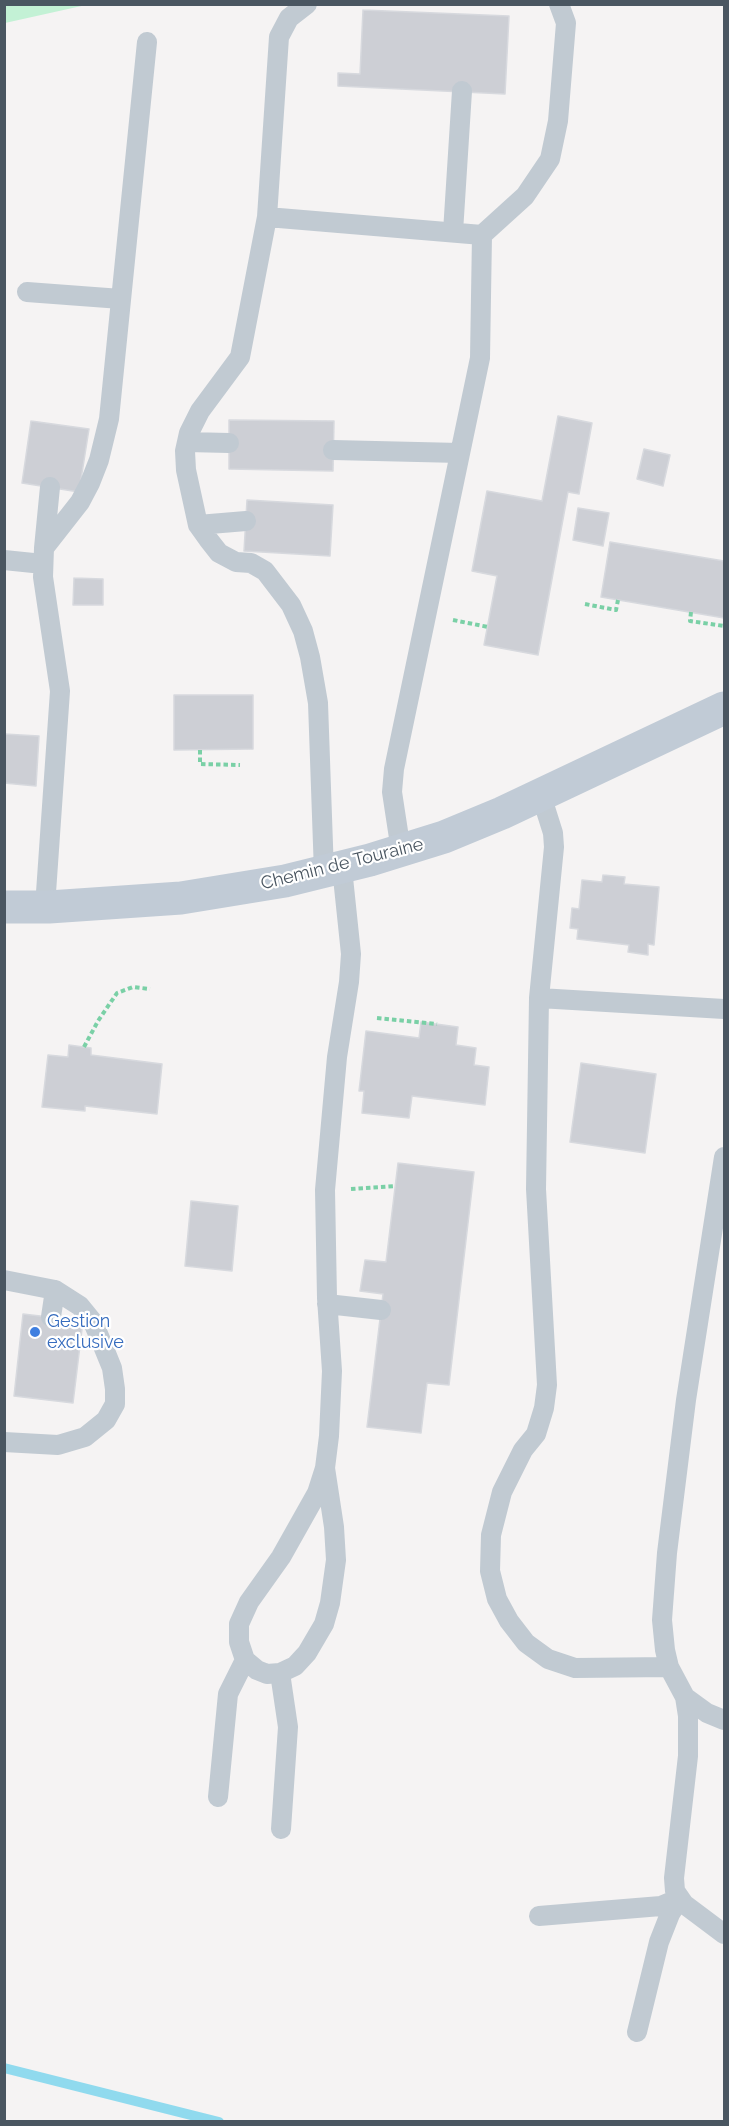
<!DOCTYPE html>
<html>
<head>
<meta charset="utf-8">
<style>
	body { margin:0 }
	#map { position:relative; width:729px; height:2126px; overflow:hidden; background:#f5f3f3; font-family:Raleway,sans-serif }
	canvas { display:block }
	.frame { position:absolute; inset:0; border:6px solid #4a5661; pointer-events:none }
</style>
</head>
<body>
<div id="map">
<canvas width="729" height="2126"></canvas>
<div class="frame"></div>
</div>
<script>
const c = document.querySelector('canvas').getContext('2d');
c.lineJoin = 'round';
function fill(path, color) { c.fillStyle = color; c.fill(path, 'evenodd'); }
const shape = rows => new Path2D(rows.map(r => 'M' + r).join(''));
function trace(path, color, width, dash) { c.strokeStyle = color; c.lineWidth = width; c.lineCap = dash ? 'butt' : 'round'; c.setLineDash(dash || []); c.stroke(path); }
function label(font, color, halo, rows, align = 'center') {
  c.font = font + ' Raleway,sans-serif'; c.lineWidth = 4.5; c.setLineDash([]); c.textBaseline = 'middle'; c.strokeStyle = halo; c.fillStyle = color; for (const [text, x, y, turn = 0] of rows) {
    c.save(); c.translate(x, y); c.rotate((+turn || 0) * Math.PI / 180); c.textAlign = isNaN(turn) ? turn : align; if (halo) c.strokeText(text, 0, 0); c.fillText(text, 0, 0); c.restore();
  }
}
fill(shape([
	[5,4,86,4,86,5,5,23]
]), '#c3f1d5');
trace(shape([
	[4,2068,219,2122]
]), '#90daee', 10);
const building = shape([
	[363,10,509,16,505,94,338,86,338,73,360,74,363,10],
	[558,416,592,423,579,494,568,492,538,655,484,645,497,576,472,571,487,491,542,501,558,416],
	[229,420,334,421,333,471,229,469,229,420],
	[31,421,89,429,79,492,22,483,31,421],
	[644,449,670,455,663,486,637,479,644,449],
	[247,500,333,505,330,556,244,551,247,500],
	[578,508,609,513,603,546,573,540,578,508],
	[610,542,724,561,724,618,601,597,610,542],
	[74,578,103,579,103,605,73,605,74,578],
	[174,695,253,695,253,749,174,750,174,695],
	[4,734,39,736,36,786,4,783,4,734],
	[603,875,625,877,624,884,659,887,654,945,648,944,648,955,628,952,629,945,577,939,578,929,570,928,572,908,579,909,582,880,602,882,603,875],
	[421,1022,458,1027,456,1045,476,1048,474,1065,489,1067,485,1105,412,1096,409,1118,362,1113,364,1091,359,1091,366,1031,419,1038,421,1022],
	[69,1045,91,1048,91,1055,162,1064,157,1114,85,1106,85,1111,42,1107,48,1055,68,1057,69,1045],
	[581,1063,656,1074,645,1153,570,1142,581,1063],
	[398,1163,474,1172,449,1385,427,1383,421,1433,367,1427,383,1294,360,1291,365,1260,386,1262,398,1163],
	[191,1201,238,1206,232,1271,185,1266,191,1201],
	[23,1314,83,1321,73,1403,14,1396,23,1314]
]);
fill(building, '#cdcfd5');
trace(building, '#d7d9de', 1.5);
trace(shape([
	[585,604,616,610,618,600],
	[691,612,690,621,724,626],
	[453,620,488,627],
	[200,750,200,764,240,765],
	[377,1018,437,1024],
	[84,1047,98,1021,117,993,133,987,150,989],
	[351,1189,395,1186]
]), '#7ad0a6', 4, [4.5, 3]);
trace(shape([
	[267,217,279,37,289,18,307,4],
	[453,232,462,91],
	[482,235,525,196,550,159,558,121,566,23,559,4],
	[27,292,121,299],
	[187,442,229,443],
	[333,450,460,453],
	[198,525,246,521],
	[44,548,80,502,90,483,99,460,109,419,147,42],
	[4,560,43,564],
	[541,795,553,833,554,847,539,998,724,1009],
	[324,873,318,703,310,657,303,631,291,605,265,571,251,563,236,562,219,553,208,539,198,525,186,470,185,451,189,433,200,411,240,357,267,217,482,235,480,358,394,769,392,792,401,851],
	[45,907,60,691,43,577,44,548,50,487],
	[539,998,536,1189,547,1385,544,1408,536,1434,523,1450,502,1492,491,1535,490,1571,497,1599,509,1621,526,1643,548,1659,575,1668,669,1667],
	[724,1157,686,1400,667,1553,662,1620,665,1650,669,1667,685,1697,688,1716,688,1756,674,1878,675,1891,684,1904,724,1934],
	[4,1280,55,1290,80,1306,93,1322,101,1341,112,1368,115,1389,115,1404,106,1420,85,1437,58,1445,4,1442],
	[327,1304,381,1310],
	[51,1317,55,1290],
	[325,1468,334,1527,336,1560,330,1603,324,1624,307,1653,295,1666,280,1673,267,1674,257,1670,245,1660,239,1642,239,1624,249,1602,281,1557,317,1493,325,1468,329,1436,332,1371,327,1298,325,1190,337,1057,349,982,351,954,342,868],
	[280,1673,288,1727,281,1829],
	[685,1697,707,1713,724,1720],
	[218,1797,228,1694,245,1660],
	[539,1916,661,1906,680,1898],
	[637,2032,659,1942,670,1914,680,1898]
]), '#c1cad2', 20);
trace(shape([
	[4,907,49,907,181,898,285,881,370,860,444,837,502,813,724,708]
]), '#c1cbd6', 33);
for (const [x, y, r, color] of [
	[35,1332,6,"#3f7fe0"]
]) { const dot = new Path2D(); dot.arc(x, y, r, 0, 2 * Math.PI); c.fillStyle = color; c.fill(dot); trace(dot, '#fff', 2); }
label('18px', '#4a5661', '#fff', [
	["Chemin de Touraine",342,864,-14]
]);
label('18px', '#366cbe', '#fff', [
	["Gestion",47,1322],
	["exclusive",47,1343]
], 'left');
</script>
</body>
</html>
